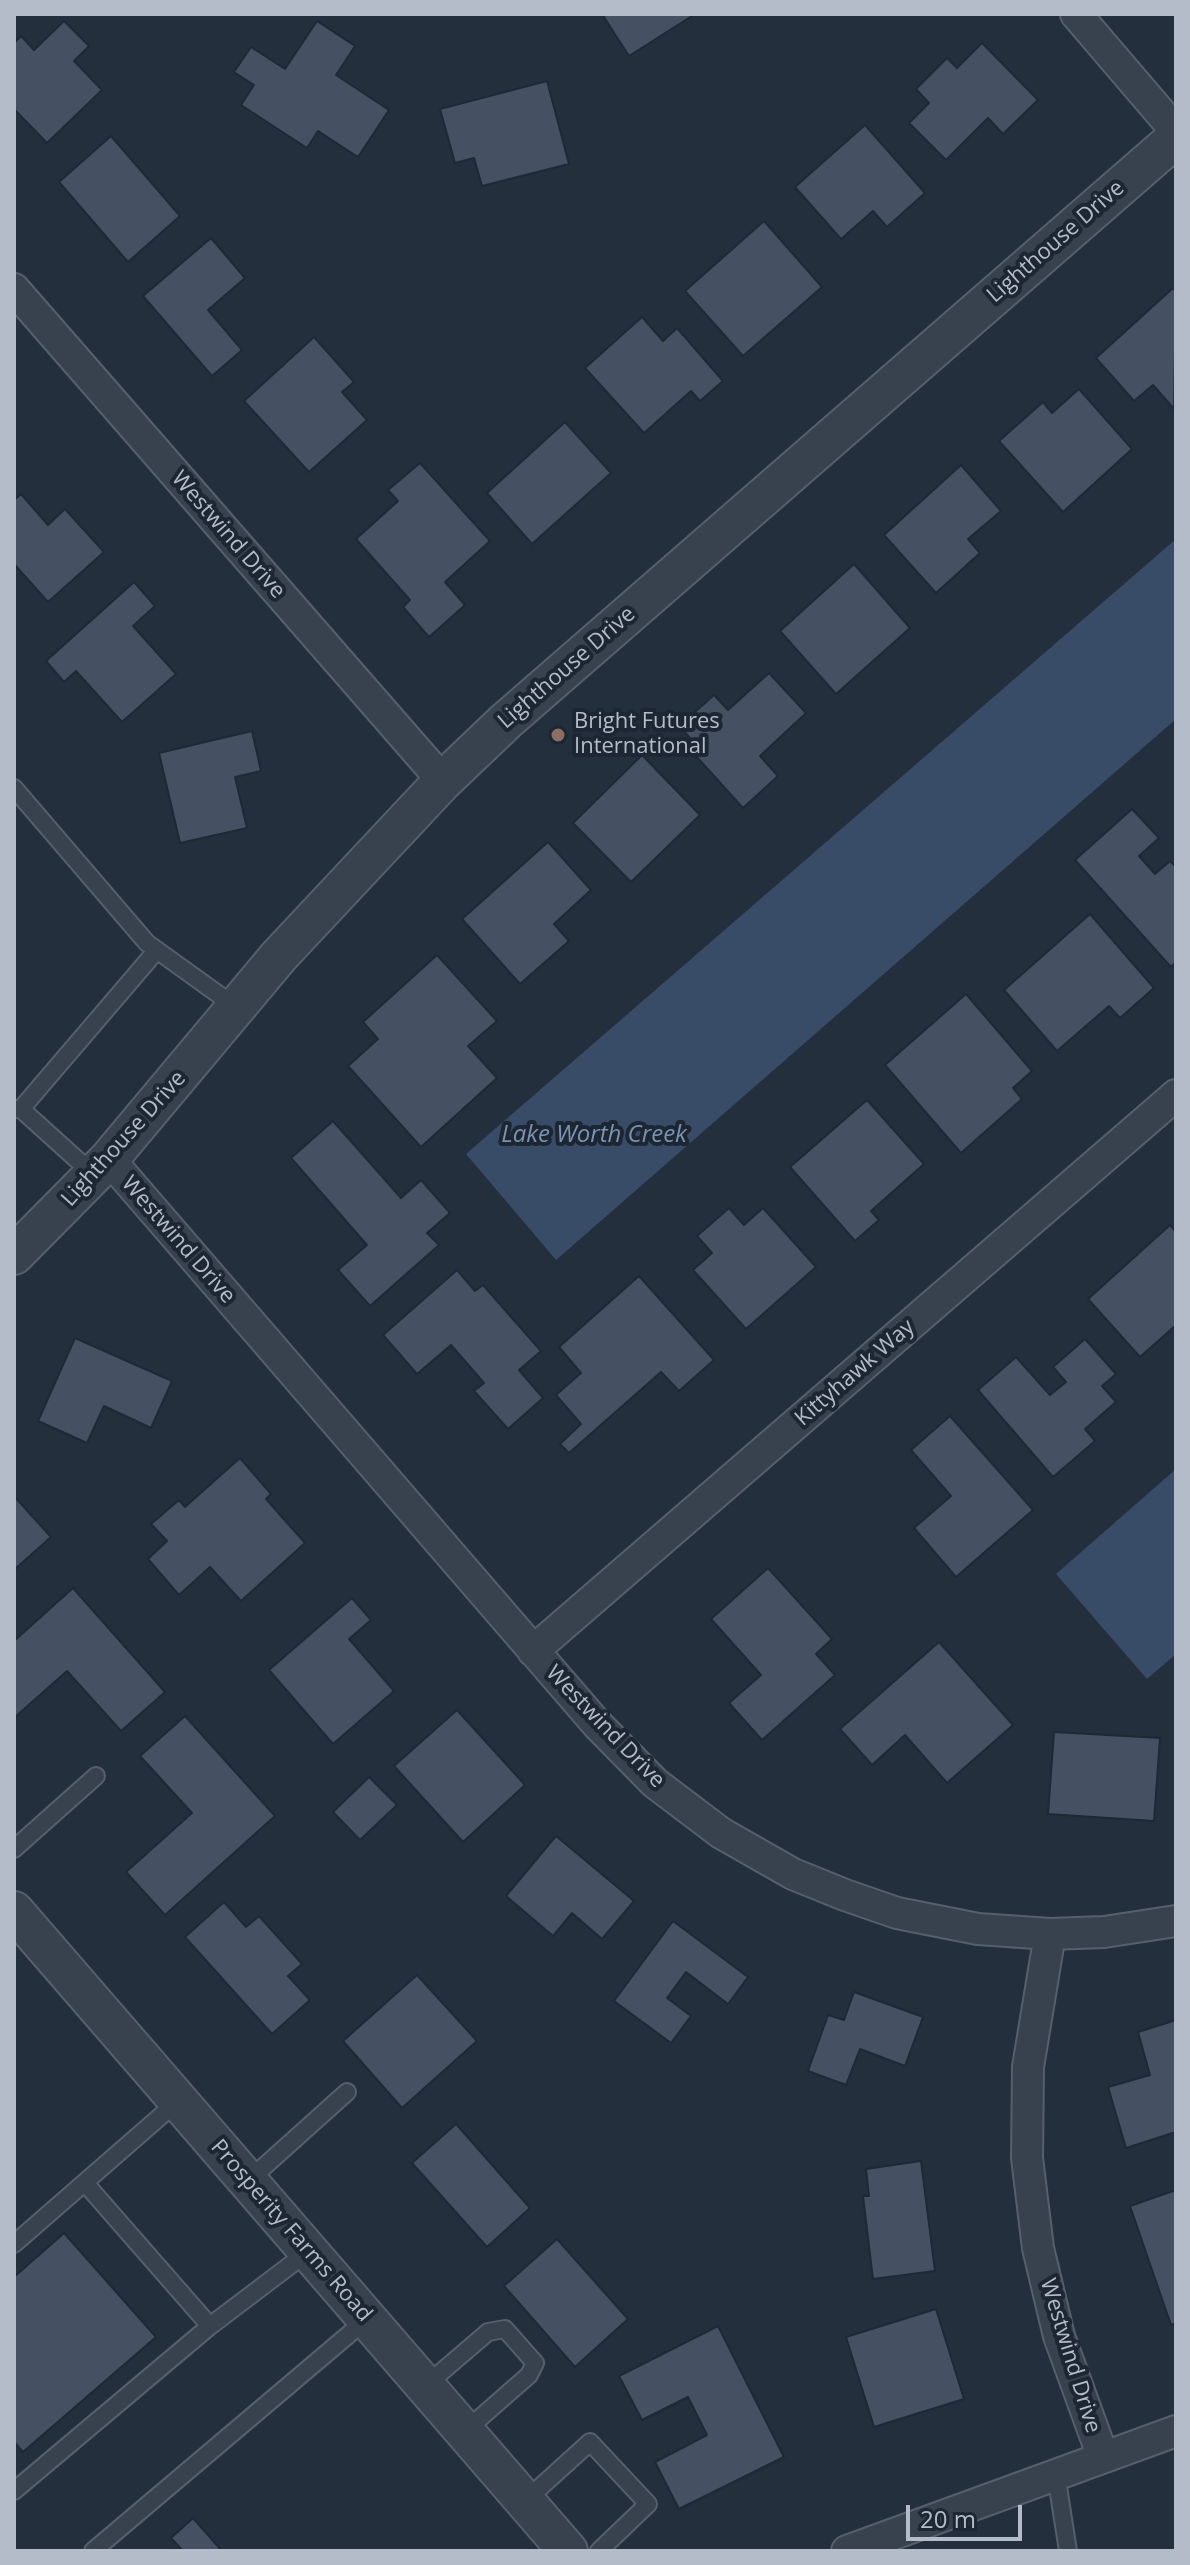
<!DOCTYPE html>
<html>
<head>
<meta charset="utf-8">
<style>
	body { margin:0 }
	#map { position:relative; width:1190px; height:2565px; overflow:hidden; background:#242f3e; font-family:"Open Sans",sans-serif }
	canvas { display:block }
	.frame { position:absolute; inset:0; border:16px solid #b4bcc9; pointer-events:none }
	.scale { position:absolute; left:906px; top:2505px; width:116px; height:36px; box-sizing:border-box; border:4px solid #b4bcc9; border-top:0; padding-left:10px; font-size:24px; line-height:28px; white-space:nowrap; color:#b4bcc9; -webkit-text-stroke:6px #1d2633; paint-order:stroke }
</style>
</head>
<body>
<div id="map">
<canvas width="1190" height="2565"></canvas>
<div class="frame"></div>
<div class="scale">20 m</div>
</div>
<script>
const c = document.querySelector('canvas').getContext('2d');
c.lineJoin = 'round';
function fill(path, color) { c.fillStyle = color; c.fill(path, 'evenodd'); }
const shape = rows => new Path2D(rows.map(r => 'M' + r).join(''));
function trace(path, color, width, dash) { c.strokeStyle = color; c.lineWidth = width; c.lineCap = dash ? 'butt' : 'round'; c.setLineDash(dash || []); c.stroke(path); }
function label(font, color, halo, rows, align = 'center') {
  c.font = font + ' "Open Sans",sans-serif'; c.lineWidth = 8; c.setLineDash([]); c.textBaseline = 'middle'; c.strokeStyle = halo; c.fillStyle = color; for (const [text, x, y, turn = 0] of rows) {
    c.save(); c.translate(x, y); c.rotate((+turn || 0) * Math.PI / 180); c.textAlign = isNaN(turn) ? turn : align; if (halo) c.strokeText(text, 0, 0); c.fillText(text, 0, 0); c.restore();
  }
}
fill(shape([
	[1176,539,1176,719,556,1260,466,1154],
	[1176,1469,1176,1654,1147,1679,1056,1574]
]), '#394c67');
const building = shape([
	[602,14,695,14,629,56,602,14],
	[64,21,89,46,74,61,102,90,47,143,14,109,14,43,21,36,34,50,64,21],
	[317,21,355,46,336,75,389,110,358,157,318,131,307,148,241,105,254,85,234,72,251,47,285,69,317,21],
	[982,43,1038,100,1003,134,988,118,946,160,909,123,929,103,916,89,947,58,957,68,982,43],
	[547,81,569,164,482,186,474,158,455,163,440,109,547,81],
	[865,125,925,193,887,227,873,211,841,239,795,187,865,125],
	[111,136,180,216,128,262,59,182,111,136],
	[764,221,822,287,743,356,685,291,764,221],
	[211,238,245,278,208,310,242,350,212,376,143,296,211,238],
	[1173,288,1176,292,1174,409,1153,385,1134,401,1096,358,1173,288],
	[642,317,663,341,677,328,723,381,700,401,691,391,644,433,585,368,642,317],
	[314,337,354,382,342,392,367,420,309,472,244,401,314,337],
	[1079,389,1132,449,1063,512,999,441,1043,402,1052,413,1079,389],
	[565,422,611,473,532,544,487,493,565,422],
	[420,463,490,541,445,582,465,605,429,637,403,607,410,600,356,539,398,501,388,490,420,463],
	[961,465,1001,511,968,539,980,553,936,593,884,535,961,465],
	[21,494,48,525,65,509,104,552,48,602,14,564,14,500,21,494],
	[854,564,910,628,836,694,780,631,854,564],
	[134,582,155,606,133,626,176,674,122,722,76,671,64,682,46,661,134,582],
	[769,673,806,713,760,756,778,776,743,808,695,755,701,750,679,726,714,695,728,710,769,673],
	[252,731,261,771,235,777,247,828,180,843,159,753,252,731],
	[642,755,700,815,631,882,573,823,642,755],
	[1132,809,1159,838,1139,856,1155,874,1170,861,1176,867,1176,962,1171,967,1075,860,1132,809],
	[548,842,591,890,554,924,569,941,520,984,462,919,548,842],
	[1090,914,1154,988,1120,1018,1109,1006,1057,1051,1004,990,1090,914],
	[437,955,497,1021,468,1046,497,1078,421,1147,348,1066,378,1039,363,1022,437,955],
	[966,994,1032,1071,1013,1088,1022,1099,961,1153,885,1065,966,994],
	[867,1100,924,1164,871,1211,879,1220,855,1241,790,1167,867,1100],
	[333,1121,401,1198,421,1180,450,1213,427,1233,439,1245,370,1306,338,1270,367,1245,291,1158,333,1121],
	[729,1208,744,1225,763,1208,816,1267,746,1329,693,1270,712,1253,697,1236,729,1208],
	[1170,1225,1176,1232,1176,1325,1140,1357,1088,1299,1170,1225],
	[457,1270,475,1291,483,1285,541,1351,519,1370,543,1398,508,1429,474,1391,484,1383,451,1345,417,1374,383,1335,457,1270],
	[639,1276,714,1360,679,1391,661,1372,569,1453,560,1444,581,1424,556,1395,581,1373,559,1347,639,1276],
	[75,1338,172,1381,151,1428,104,1406,87,1443,38,1421,75,1338],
	[1085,1339,1116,1374,1102,1386,1116,1402,1085,1429,1095,1441,1053,1477,978,1390,1016,1357,1050,1395,1066,1382,1053,1367,1085,1339],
	[950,1416,1033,1510,956,1577,914,1528,951,1496,911,1450,950,1416],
	[240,1458,271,1494,266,1499,305,1543,241,1601,210,1567,179,1595,148,1559,167,1541,151,1524,179,1500,185,1507,240,1458],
	[14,1496,51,1537,14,1570,14,1496],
	[768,1568,832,1639,816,1654,835,1675,762,1740,729,1703,761,1675,711,1619,768,1568],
	[73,1588,165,1692,121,1731,67,1671,14,1718,14,1641,73,1588],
	[352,1598,371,1620,349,1639,394,1691,333,1744,269,1670,352,1598],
	[939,1642,1013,1725,947,1783,905,1735,872,1765,840,1729,939,1642],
	[457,1710,525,1785,463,1842,394,1766,457,1710],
	[185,1716,275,1816,165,1915,126,1872,192,1813,140,1756,185,1716],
	[1054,1732,1160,1738,1154,1821,1048,1814,1054,1732],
	[369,1777,397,1805,360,1840,333,1812,369,1777],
	[556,1836,634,1901,602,1939,572,1913,553,1936,506,1896,556,1836],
	[224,1902,246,1927,259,1916,302,1964,288,1976,310,2000,272,2034,185,1937,224,1902],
	[673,1921,748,1977,728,2004,686,1972,667,1998,691,2016,671,2043,614,2001,673,1921],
	[417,1975,477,2041,402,2108,343,2041,417,1975],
	[854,1992,923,2017,905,2066,860,2049,846,2085,808,2071,828,2015,844,2020,854,1992],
	[1176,2020,1176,2132,1126,2148,1108,2087,1150,2075,1138,2032,1176,2020],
	[456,2124,530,2208,487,2247,412,2163,456,2124],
	[921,2161,935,2271,873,2279,863,2196,869,2196,866,2169,921,2161],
	[1176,2190,1176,2323,1171,2325,1130,2206,1176,2190],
	[64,2233,156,2337,23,2452,14,2442,14,2277,64,2233],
	[557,2239,628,2319,575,2367,504,2286,557,2239],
	[936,2309,964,2399,874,2427,846,2337,936,2309],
	[718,2326,784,2457,679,2509,655,2462,707,2435,688,2397,642,2420,619,2376,718,2326],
	[193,2518,222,2551,183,2551,171,2538,193,2518]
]);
fill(building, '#455162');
trace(building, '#1f2835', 2);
const service = shape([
	[14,788,147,943,236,1007],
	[14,1109,21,1109,94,1175],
	[21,1109,157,950],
	[14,1849,96,1776],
	[248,2181,347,2092],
	[85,2183,210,2326,309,2251],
	[14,2244,178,2101],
	[425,2386,488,2332,505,2329,535,2363,529,2375,464,2432],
	[1056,2474,1068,2551],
	[14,2491,210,2326],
	[525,2501,590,2442,648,2504,599,2551],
	[93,2551,367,2319]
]);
const minor = shape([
	[1076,14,1176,131],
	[14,289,443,781],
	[109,1159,597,1724,655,1783,721,1833,793,1874,845,1895,897,1913,978,1929,1050,1934,1104,1932,1176,1921],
	[533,1651,1176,1095],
	[1050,1934,1028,2067,1027,2158,1038,2248,1059,2336,1103,2457],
	[847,2551,1176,2431]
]);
const tertiary = shape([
	[14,1255,109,1159,279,956,443,781,506,721,1176,138],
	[14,1911,568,2551]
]);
trace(service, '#565f6c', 20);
trace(minor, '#565f6c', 34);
trace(tertiary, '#565f6c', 42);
trace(service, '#38414e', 16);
trace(minor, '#38414e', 30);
trace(tertiary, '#38414e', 38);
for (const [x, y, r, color] of [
	[558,735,8,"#8d6e63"]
]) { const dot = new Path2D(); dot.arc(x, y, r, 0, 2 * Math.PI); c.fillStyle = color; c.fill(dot); trace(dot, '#1d2633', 3); }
label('22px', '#b4bcc9', '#1d2633', [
	["Lighthouse Drive",1056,242,-41],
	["Westwind Drive",228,535,49],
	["Lighthouse Drive",567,668,-41],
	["Lighthouse Drive",124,1139,-48],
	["Westwind Drive",178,1240,49],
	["Kittyhawk Way",855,1373,-41],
	["Westwind Drive",605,1727,46],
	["Prosperity Farms Road",291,2231,49],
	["Westwind Drive",1070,2356,73]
]);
label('22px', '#b4bcc9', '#1d2633', [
	["Bright Futures",574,722],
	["International",574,747]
], 'left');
label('italic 24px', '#7c92b1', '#1d2633', [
	["Lake Worth Creek",594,1135]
]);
</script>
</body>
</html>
